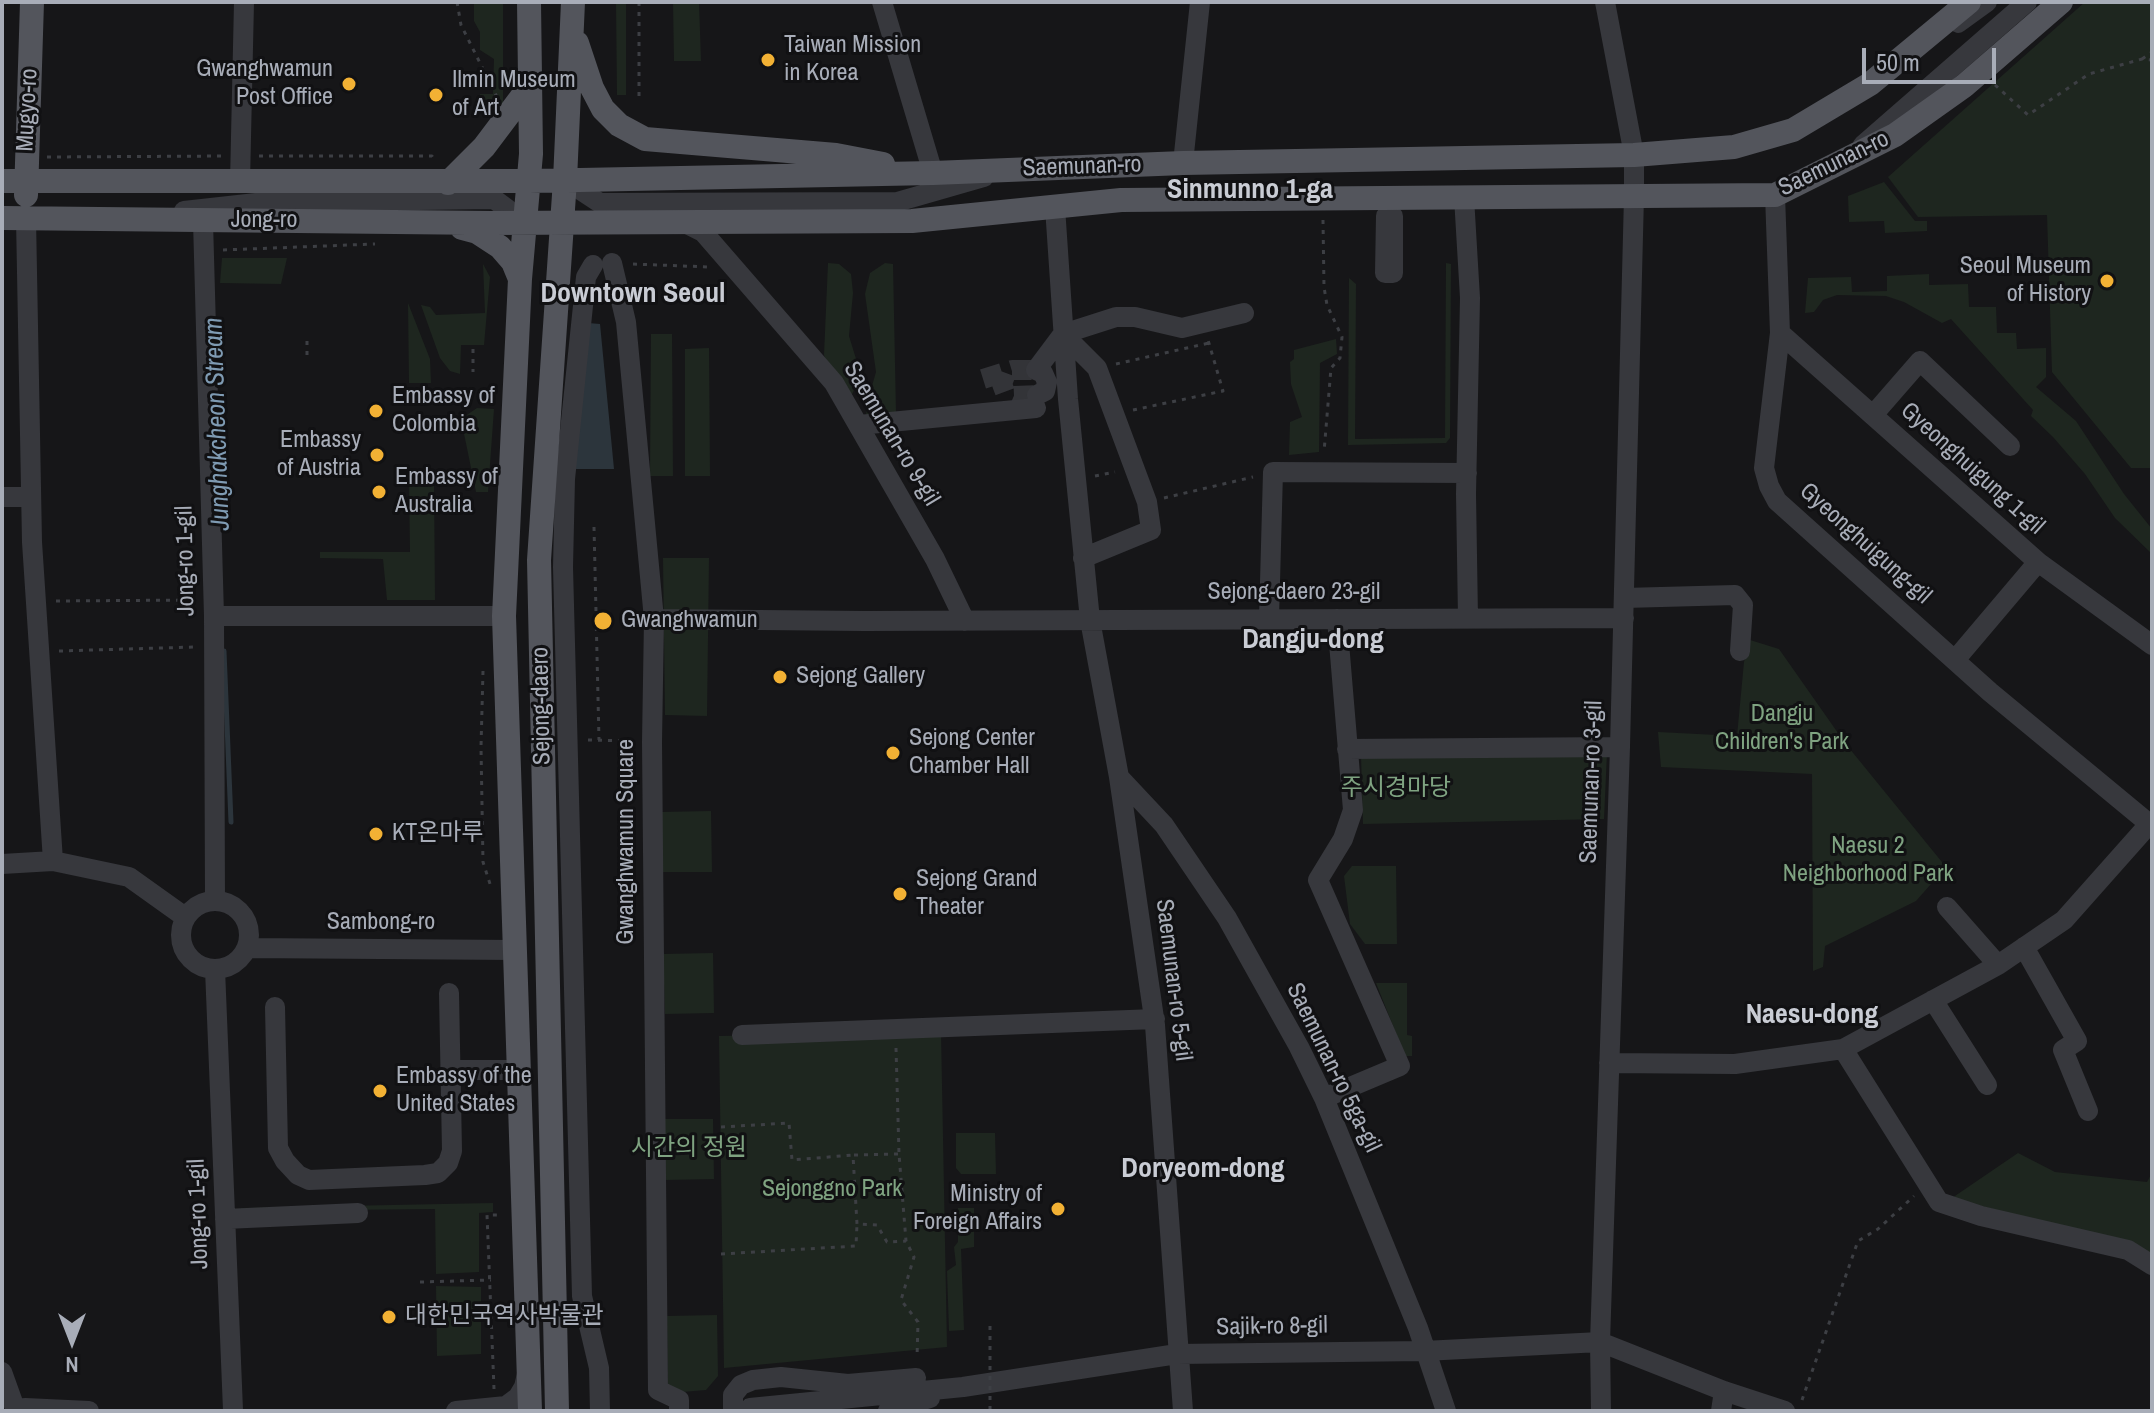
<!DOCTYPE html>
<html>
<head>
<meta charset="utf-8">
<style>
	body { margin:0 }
	#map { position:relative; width:2154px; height:1413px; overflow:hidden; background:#161618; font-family:"Archivo Narrow",sans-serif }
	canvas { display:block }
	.frame { position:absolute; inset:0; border:4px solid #a8adb8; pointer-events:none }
	.north { position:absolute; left:32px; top:1301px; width:80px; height:80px; -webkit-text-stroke:6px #111113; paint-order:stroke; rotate:180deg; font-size:22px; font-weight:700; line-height:32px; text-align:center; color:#a8adb8 }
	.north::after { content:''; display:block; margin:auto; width:28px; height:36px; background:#a8adb8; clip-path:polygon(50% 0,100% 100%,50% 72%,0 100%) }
	.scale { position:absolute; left:1862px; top:48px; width:134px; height:36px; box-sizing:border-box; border:4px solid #a8adb8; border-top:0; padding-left:10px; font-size:24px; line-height:28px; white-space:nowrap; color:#a8adb8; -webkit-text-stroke:6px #111113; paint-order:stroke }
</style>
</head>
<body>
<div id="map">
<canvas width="2154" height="1413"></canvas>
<div class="frame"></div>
<div class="north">N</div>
<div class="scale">50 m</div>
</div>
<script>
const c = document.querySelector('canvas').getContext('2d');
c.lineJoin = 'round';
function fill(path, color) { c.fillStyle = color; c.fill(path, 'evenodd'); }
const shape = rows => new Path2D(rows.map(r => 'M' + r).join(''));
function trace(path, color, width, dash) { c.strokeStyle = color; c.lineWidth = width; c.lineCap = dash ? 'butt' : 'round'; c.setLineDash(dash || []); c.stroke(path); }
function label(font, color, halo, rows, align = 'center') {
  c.font = font + ' "Archivo Narrow","Noto Sans KR",sans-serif'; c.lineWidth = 6; c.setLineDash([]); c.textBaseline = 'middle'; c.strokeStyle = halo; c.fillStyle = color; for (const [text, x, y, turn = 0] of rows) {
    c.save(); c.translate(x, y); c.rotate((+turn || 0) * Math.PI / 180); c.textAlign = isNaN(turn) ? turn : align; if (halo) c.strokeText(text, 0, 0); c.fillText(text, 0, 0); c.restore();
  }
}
fill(shape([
	[474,2,503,2,503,109,497,116,488,117,480,107,480,94,493,94,494,59,480,50,480,32,474,21],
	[616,2,626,2,626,95,617,95],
	[673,2,699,2,701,61,674,61],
	[2085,2,2152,2,2152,468,2131,468,2052,372,2047,215,1918,217,1888,177],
	[1884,182,1915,221,1927,221,1927,231,1885,233,1884,221,1849,222,1848,196],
	[222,258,287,258,281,284,220,283],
	[828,263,839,264,851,274,853,293,849,336,861,375,847,405,834,383,824,355],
	[885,263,893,264,896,413,866,416,867,403,876,372,865,294,870,273],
	[1446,263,1451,264,1450,438,1446,443,1348,445,1349,278,1356,284,1355,439,1445,438],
	[483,264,490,277,484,345,461,345,460,374,450,371,440,358,421,305,430,307,436,315,485,313],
	[1929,274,1929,285,1968,284,1969,307,1996,307,1997,333,2016,333,2017,349,2046,348,2046,377,2036,387,2076,421,2124,494,2152,529,2152,554,2115,518,2085,474,2053,437,2031,416,2033,410,1951,319,1942,323,1904,302,1886,296,1837,295,1823,300,1814,312,1805,313,1808,278,1851,277,1852,292,1887,291,1887,276],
	[408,303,430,359,431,383,409,383],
	[651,334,672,334,673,476,650,476],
	[1336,339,1337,354,1320,363,1319,452,1289,455,1290,422,1302,417,1291,384,1290,362,1294,359,1294,350],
	[709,348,710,476,685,476,685,349],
	[477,408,494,409,488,492,476,492,461,419],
	[409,480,434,480,435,600,387,600,383,559,320,558,320,552,410,552],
	[663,558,709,558,707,716,665,715],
	[1750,640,1779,649,1845,743,1946,867,1916,901,1825,946,1823,967,1813,971,1812,774,1661,767,1658,732,1737,736,1744,662],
	[1607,753,1604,819,1363,824,1361,756],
	[711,811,712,872,662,872,661,812],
	[1352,866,1396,866,1397,944,1365,944,1350,924,1344,876],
	[713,953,714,1013,665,1014,663,954],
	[1376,983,1407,983,1407,1035,1412,1036,1412,1056,1405,1056],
	[941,1032,947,1347,724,1368,719,1036],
	[664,1119,713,1119,714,1179,665,1180],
	[956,1133,995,1133,996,1174,961,1174,956,1168],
	[2018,1153,2055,1172,2147,1182,2152,1173,2152,1253,1952,1198],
	[493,1203,493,1212,479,1213,479,1272,436,1274,435,1209,241,1211,241,1208],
	[958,1208,974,1208,974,1247,961,1249,964,1330,949,1331,947,1271,956,1265,954,1247,958,1242],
	[436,1286,481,1287,481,1354,437,1356],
	[717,1315,718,1376,706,1390,682,1392,668,1388,667,1316]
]), '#1e261f');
fill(shape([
	[588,323,600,324,614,469,573,469]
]), '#2c353c');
trace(shape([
	[224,651,231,822]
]), '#2c353c', 5);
trace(shape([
	[1006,373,1002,384,1005,392,1014,396,1037,395],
	[983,379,1012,370,1036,370]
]), '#333438', 20, [20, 10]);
trace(shape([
	[457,2,461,25,496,95,495,97],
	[639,2,639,99],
	[2142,59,2152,52],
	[1995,85,2028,115,2089,74,2142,59,2152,60],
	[259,156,432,156,434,159],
	[47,157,224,156],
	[1323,220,1324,287,1327,305,1342,337,1340,358,1331,368,1324,452],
	[223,250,375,244],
	[633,264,709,267],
	[307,341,307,357],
	[473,349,473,372],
	[1116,364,1209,343],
	[1133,410,1223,391,1208,340],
	[1095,476,1115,472],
	[1164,498,1253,477],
	[594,527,599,740],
	[56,601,196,600],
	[59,651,195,647],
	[483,671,481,747,483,862,491,887],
	[588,740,632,741],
	[896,1048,899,1154,906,1241,914,1257,901,1300,918,1322,917,1358],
	[721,1127,789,1123,792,1160,853,1155],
	[898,1154,853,1155,857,1224,877,1225,887,1242,906,1241],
	[721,1254,856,1246,857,1224],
	[420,1282,491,1280],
	[494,1389,487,1215,502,1215],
	[1802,1400,1858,1241,1878,1229,1914,1196]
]), '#3d3f44', 3, [4, 6]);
trace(shape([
	[882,2,933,173],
	[1958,23,1987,2],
	[1863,145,2027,2],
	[1183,163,1200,2],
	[565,180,600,203,897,202,984,177],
	[240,182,244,2],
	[1775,195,1780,333,1764,468,1769,486,1777,501,1990,692,2152,826],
	[1464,197,1470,298,1466,494,1468,618],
	[1055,207,1068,399,1090,620,1119,777,1155,1025,1183,1411],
	[184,211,265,202,494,199,526,223],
	[1386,216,1393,216,1393,273,1385,273,1386,216],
	[26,218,32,542,53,861],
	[203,221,214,616,215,900],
	[683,222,703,232,834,383,935,559,965,621],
	[612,263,626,322,654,619,652,742,658,1390,679,1400,679,1411],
	[593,265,586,277,565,479,563,567,582,1296,599,1368,600,1411],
	[1780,333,2038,562,2152,645],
	[1063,334,1097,368,1147,502,1151,530,1083,558],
	[1063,334,1116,317,1135,317,1182,328,1244,313],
	[1037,395,1045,391,1047,382,1043,373,1036,370,1063,334],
	[1873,415,1920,361,2010,446],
	[859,425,1036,408],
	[2,497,31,497],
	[1624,598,1735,595,1743,605,1740,651],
	[214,616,504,616],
	[654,619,865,621,1624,618],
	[1269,619,1273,472,1467,473],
	[1955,660,2038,562],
	[1347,749,1620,747],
	[1119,777,1164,825,1227,918,1299,1047,1324,1098,1418,1328,1446,1411],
	[2,864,53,861,129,877,185,917],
	'181 935a34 34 0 1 1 68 0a34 34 0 1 1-68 0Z',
	[1947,907,1998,965],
	[2024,947,2077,1041,2063,1050,2088,1111],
	[247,948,515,950],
	[215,969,233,1410],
	[1933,1000,1987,1085],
	[275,1007,278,1148,285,1161,298,1175,309,1180,425,1175,438,1173,448,1163,452,1151,449,993],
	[742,1035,1155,1019],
	[1843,1049,1939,1202,1981,1216,2128,1250,2152,1265],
	[1609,1063,1735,1064,1843,1049,1998,965,2064,920,2152,821],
	[450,1070,519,1070],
	[1324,1098,1400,1066,1318,880,1343,839,1353,810,1337,619],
	[225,1219,358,1213],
	[2,1372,16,1411],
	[750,1408,963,1387,1177,1354,1424,1351,1600,1342,1724,1391,1785,1411],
	[20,1411,25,1408,89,1411],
	[456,1411,506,1406,518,1397,524,1387,527,1374],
	[733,1411,733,1395,741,1385,753,1380,781,1377,848,1384,916,1378],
	[888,1411,930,1398],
	[1601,1411,1600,1342,1620,747,1634,196,1634,155,1605,2],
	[1721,1411,1724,1391]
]), '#37383d', 20);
trace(shape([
	[529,2,531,154,520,279,504,616,530,1411],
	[577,43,592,88,603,109,619,125,645,139,836,155,883,164],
	[2,181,529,181,933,173,1183,163,1634,155,1734,147,1793,130,1870,84,1969,2],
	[448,183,484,147,530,86],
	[26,195,32,2],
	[2,218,492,223,912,221,1121,200,1775,195,1895,135,1964,86,2061,2],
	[462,228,477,232,500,247,513,262,520,279],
	[557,1411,539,560,565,180,573,2]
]), '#53555c', 24);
trace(shape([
	[990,1326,990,1411]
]), '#3d3f44', 3, [4, 6]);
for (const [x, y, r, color] of [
	[768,60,8,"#f2b134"],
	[349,84,8,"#f2b134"],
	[436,95,8,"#f2b134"],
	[2107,281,8,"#f2b134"],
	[376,411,8,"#f2b134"],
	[377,455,8,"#f2b134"],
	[379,492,8,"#f2b134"],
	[603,621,10,"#f2b134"],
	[780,677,8,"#f2b134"],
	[893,753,8,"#f2b134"],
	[376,834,8,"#f2b134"],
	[900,894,8,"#f2b134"],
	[380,1091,8,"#f2b134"],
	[1058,1209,8,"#f2b134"],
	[389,1317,8,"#f2b134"]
]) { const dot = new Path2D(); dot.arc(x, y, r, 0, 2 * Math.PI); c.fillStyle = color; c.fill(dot); trace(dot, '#111113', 3); }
label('24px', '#a8adb8', '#111113', [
	["Taiwan Mission",784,46],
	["in Korea",784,74],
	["Gwanghwamun",333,70,"right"],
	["Post Office",333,98,"right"],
	["Ilmin Museum",452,81],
	["of Art",452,109],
	["Seoul Museum",2091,267,"right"],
	["of History",2091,295,"right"],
	["Embassy of",392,397],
	["Colombia",392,425],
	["Embassy",361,441,"right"],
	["of Austria",361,469,"right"],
	["Embassy of",395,478],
	["Australia",395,506],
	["Gwanghwamun",621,621],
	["Sejong Gallery",796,677],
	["Sejong Center",909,739],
	["Chamber Hall",909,767],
	["KT온마루",392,834],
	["Sejong Grand",916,880],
	["Theater",916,908],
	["Embassy of the",396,1077],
	["United States",396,1105],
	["Ministry of",1042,1195,"right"],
	["Foreign Affairs",1042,1223,"right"],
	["대한민국역사박물관",405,1317]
], 'left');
label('24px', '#a8adb8', '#111113', [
	["Mugyo-ro",28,110,-87],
	["Saemunan-ro",1834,164,-26],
	["Saemunan-ro",1082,167,-2],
	["Jong-ro",264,221],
	["Saemunan-ro 9-gil",891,434,59],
	["Gyeonghuigung 1-gil",1972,469,42],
	["Gyeonghuigung-gil",1865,544,42],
	["Jong-ro 1-gil",186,561,-91],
	["Sejong-daero 23-gil",1294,593],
	["Sejong-daero",542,706,-91],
	["Saemunan-ro 3-gil",1592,782,-88],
	["Gwanghwamun Square",627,842,-90],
	["Sambong-ro",381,923],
	["Saemunan-ro 5-gil",1173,980,83],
	["Saemunan-ro 5ga-gil",1333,1068,64],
	["Jong-ro 1-gil",199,1214,-92],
	["Sajik-ro 8-gil",1272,1327,-1]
]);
label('24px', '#7fa381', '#111113', [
	["Dangju",1782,715],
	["Children's Park",1782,743],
	["주시경마당",1396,789],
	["Naesu 2",1868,847],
	["Neighborhood Park",1868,875],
	["시간의 정원",689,1149],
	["Sejonggno Park",832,1190]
]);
label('italic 26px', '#7f9bb3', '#111113', [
	["Junghakcheon Stream",218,424,-92]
]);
label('bold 28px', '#c9ccd4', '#111113', [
	["Sinmunno 1-ga",1250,190],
	["Downtown Seoul",633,294],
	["Dangju-dong",1313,640],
	["Naesu-dong",1812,1015],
	["Doryeom-dong",1203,1169]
]);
</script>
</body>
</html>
